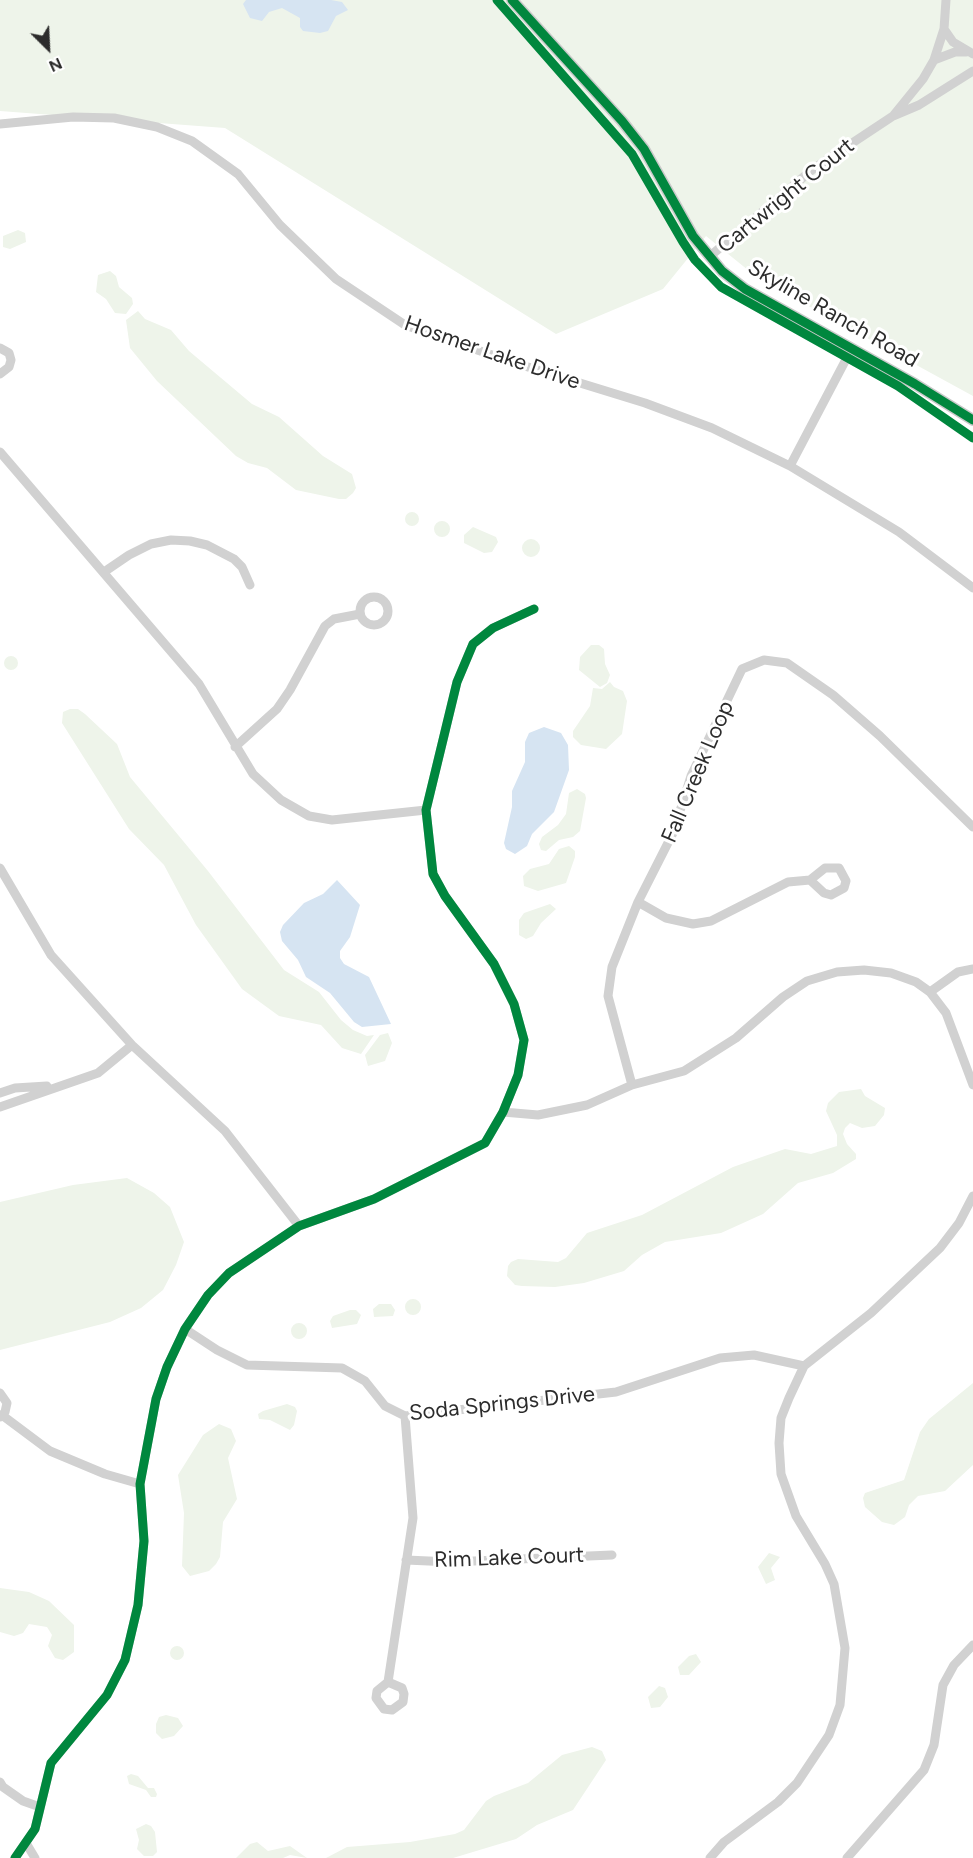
<!DOCTYPE html>
<html>
<head>
<meta charset="utf-8">
<style>
	body { margin:0 }
	#map { position:relative; width:973px; height:1858px; overflow:hidden; background:#fff; font-family:Figtree,sans-serif }
	canvas { display:block }
	.north { position:absolute; left:18px; top:18px; width:60px; height:60px; -webkit-text-stroke:4px #fff; paint-order:stroke; rotate:156deg; font-size:16px; font-weight:700; line-height:24px; text-align:center; color:#2c2c2c }
	.north::after { content:''; display:block; margin:auto; width:21px; height:27px; background:#2c2c2c; clip-path:polygon(50% 0,100% 100%,50% 72%,0 100%) }
</style>
</head>
<body>
<div id="map">
<canvas width="973" height="1858"></canvas>
<div class="north">N</div>
</div>
<script>
const c = document.querySelector('canvas').getContext('2d');
c.lineJoin = 'round';
function fill(path, color) { c.fillStyle = color; c.fill(path, 'evenodd'); }
const shape = rows => new Path2D(rows.map(r => 'M' + r).join(''));
function trace(path, color, width, dash) { c.strokeStyle = color; c.lineWidth = width; c.lineCap = dash ? 'butt' : 'round'; c.setLineDash(dash || []); c.stroke(path); }
function label(font, color, halo, rows, align = 'center') {
  c.font = font + ' Figtree,sans-serif'; c.lineWidth = 6; c.setLineDash([]); c.textBaseline = 'middle'; c.strokeStyle = halo; c.fillStyle = color; for (const [text, x, y, turn = 0] of rows) {
    c.save(); c.translate(x, y); c.rotate((+turn || 0) * Math.PI / 180); c.textAlign = isNaN(turn) ? turn : align; if (halo) c.strokeText(text, 0, 0); c.fillText(text, 0, 0); c.restore();
  }
}
fill(shape([
	[0,0,973,0,973,396,759,279,706,236,663,289,556,334,225,128,0,111],
	[18,230,25,233,26,242,10,249,3,247,3,236],
	[110,271,116,276,119,287,132,298,133,304,126,314,115,313,106,299,96,292,98,275],
	[138,311,145,319,171,330,189,351,252,404,279,417,323,456,352,474,356,488,353,493,346,499,339,499,296,490,267,468,248,463,236,456,157,381,130,348,126,320],
	'405 519a7 7 0 1 1 14 0a7 7 0 1 1-14 0Z',
	'434 529a8 8 0 1 1 16 0a8 8 0 1 1-16 0Z',
	[473,527,496,537,498,542,492,552,484,553,464,543,464,535],
	'522 548a9 9 0 1 1 18 0a9 9 0 1 1-18 0Z',
	[591,645,599,645,604,649,605,664,610,675,607,683,600,687,579,670,580,657],
	'4 663a7 7 0 1 1 14 0a7 7 0 1 1-14 0Z',
	[610,682,614,687,623,691,627,701,622,734,606,749,581,745,573,737,573,731,590,706,593,688,602,689],
	[70,709,78,709,85,714,117,744,130,777,208,871,284,970,319,992,341,1020,353,1030,367,1036,374,1035,361,1054,342,1048,321,1025,279,1016,242,989,196,925,164,865,129,829,62,723,63,712],
	[577,789,585,794,586,798,580,831,573,837,559,840,546,851,541,850,539,844,542,837,558,825,566,814,569,793],
	[569,846,575,851,575,857,566,883,538,891,524,886,523,876,530,869,549,864,559,849],
	[550,904,556,909,541,923,533,936,526,939,519,935,519,920,524,913],
	[388,1033,392,1043,385,1061,368,1066,365,1055,380,1035],
	[861,1089,865,1096,885,1108,884,1115,875,1126,862,1128,850,1123,845,1128,843,1134,847,1144,856,1154,856,1159,833,1173,798,1183,763,1214,721,1233,665,1242,642,1255,624,1271,584,1283,555,1287,522,1286,515,1285,507,1276,508,1266,511,1262,518,1259,558,1262,566,1258,587,1233,642,1215,733,1167,785,1149,811,1154,837,1146,837,1135,826,1111,828,1103,839,1092],
	[127,1178,154,1193,170,1207,184,1242,176,1265,163,1290,141,1308,110,1322,0,1350,0,1202,73,1185],
	'405 1307a8 8 0 1 1 16 0a8 8 0 1 1-16 0Z',
	[379,1304,391,1304,395,1310,393,1316,374,1317,373,1309],
	[350,1310,356,1310,361,1315,357,1324,332,1328,330,1321,333,1316],
	'291 1331a8 8 0 1 1 16 0a8 8 0 1 1-16 0Z',
	[973,1383,973,1465,945,1491,918,1496,909,1505,905,1517,894,1525,882,1522,865,1507,863,1498,865,1493,904,1480,920,1432,929,1419],
	[287,1404,295,1407,297,1411,294,1425,290,1430,270,1420,259,1419,258,1414,263,1411],
	[219,1424,231,1429,236,1441,228,1458,237,1499,223,1522,220,1557,216,1564,209,1571,190,1576,182,1566,184,1513,178,1475,203,1435],
	[769,1553,780,1557,771,1568,775,1580,766,1584,758,1567],
	[0,1588,29,1592,49,1601,74,1625,74,1652,63,1660,55,1658,48,1646,52,1635,47,1627,29,1624,23,1633,14,1636,0,1632],
	'170 1653a7 7 0 1 1 14 0a7 7 0 1 1-14 0Z',
	[696,1654,701,1662,689,1675,680,1675,678,1667,689,1656],
	[659,1686,665,1688,668,1697,660,1707,651,1708,648,1697],
	[166,1715,178,1718,183,1726,174,1736,162,1739,156,1733,156,1724,159,1717],
	[592,1747,602,1751,606,1760,573,1810,537,1825,516,1839,453,1858,326,1858,347,1847,410,1842,455,1834,464,1830,486,1801,494,1796,528,1783,562,1755],
	[131,1774,138,1776,148,1788,154,1788,157,1794,156,1797,151,1797,146,1790,129,1784,127,1776],
	[146,1824,151,1826,155,1832,157,1852,153,1856,144,1856,137,1849,139,1840,136,1829],
	[257,1842,268,1851,290,1846,307,1858,290,1855,283,1858,236,1858,250,1844]
]), '#eef4ea');
fill(shape([
	[246,0,331,0,342,2,348,10,336,16,328,31,320,33,303,31,300,27,300,18,282,8,269,12,262,21,250,18,243,4],
	[544,727,561,733,568,745,569,770,554,812,532,834,527,846,515,854,506,849,504,843,512,807,512,791,525,762,525,742,529,733],
	[337,880,360,905,350,937,340,951,340,958,344,964,369,977,391,1024,362,1027,354,1022,330,993,306,977,298,960,282,941,280,932,283,925,304,903,323,894]
]), '#d6e4f2');
trace(shape([
	[946,0,944,29,934,60,923,79,893,116,919,105,973,71],
	[944,29,953,42,973,54],
	[934,60,955,52,966,52],
	[0,124,73,117,114,118,157,127,192,141,238,174,280,225,336,279,405,325,515,363,645,403,712,428,790,466,852,348],
	[709,257,813,169,893,116],
	[0,348,9,353,11,360,9,367,0,374],
	[0,452,199,684,253,774,281,800,309,816,332,820,426,810],
	[790,466,899,532,973,588],
	[104,572,129,555,151,544,171,540,190,541,207,545,234,559,242,567,250,585],
	'360 611a14 14 0 1 1 28 0a14 14 0 1 1-28 0Z',
	[235,747,277,709,290,690,325,626,334,619,360,614],
	[0,868,51,955,132,1045,225,1131,299,1226],
	[638,902,666,918,693,924,711,921,788,882,810,880,825,868,839,868,846,881,844,888,831,895,824,893,810,880],
	[930,992,958,972,973,969],
	[632,1085,608,996,612,967,638,902,673,833,691,776,742,669,764,660,787,663,833,695,880,736,973,827],
	[0,1093,15,1088,47,1086],
	[0,1107,98,1073,132,1045],
	[503,1112,538,1115,587,1105,632,1085,684,1071,736,1038,783,997,807,981,837,972,864,970,891,973,916,982,930,992,946,1013,973,1085],
	[185,1329,217,1350,247,1365,342,1368,365,1381,385,1406,405,1416,616,1392,720,1358,754,1355,804,1366],
	[0,1393,7,1403,5,1412,0,1417],
	[2,1415,50,1451,105,1474,140,1484],
	[406,1560,451,1562,612,1555],
	[388,1682,377,1691,376,1698,384,1709,392,1710,403,1702,404,1694,402,1688,388,1682,413,1518,405,1416],
	[0,1782,3,1787,23,1801,40,1807],
	[26,1843,35,1858],
	[15,1858,35,1829,51,1763,107,1695,125,1660,138,1605,144,1541,140,1484,156,1399,167,1367,185,1329,208,1295,229,1273,299,1226,374,1199,485,1143,503,1112,518,1075,524,1040,514,1004,494,964,445,896,433,874,426,810,457,682,473,644,493,628,534,609],
	[710,1858,724,1842,778,1802,797,1783,829,1735,840,1705,845,1648,834,1584,825,1564,796,1516,781,1474,779,1443,781,1418,789,1398,804,1366,871,1313,940,1248,959,1223,973,1196],
	[847,1858,924,1770,934,1745,943,1685,954,1665,973,1645]
]), '#d1d1d1', 9);
trace(shape([
	[512,0,622,121,644,149,693,236,722,271,745,289,915,384,973,420]
]), '#cacaca', 12);
trace(shape([
	[497,0,632,154,683,242,695,260,721,287,898,386,973,438],
	[512,0,622,121,644,149,693,236,722,271,745,289,915,384,973,420],
	[15,1858,35,1829,51,1763,107,1695,125,1660,138,1605,144,1541,140,1484,156,1399,167,1367,185,1329,208,1295,229,1273,299,1226,374,1199,485,1143,503,1112,518,1075,524,1040,514,1004,494,964,445,896,433,874,426,810,457,682,473,644,493,628,534,609]
]), '#00873e', 9);
label('22px', '#2c2c2c', '#fff', [
	["Cartwright Court",786,196,-39],
	["Skyline Ranch Road",833,314,30],
	["Hosmer Lake Drive",492,353,19],
	["Fall Creek Loop",698,772,-67],
	["Soda Springs Drive",502,1404,-6],
	["Rim Lake Court",509,1558,-2]
]);
</script>
</body>
</html>
